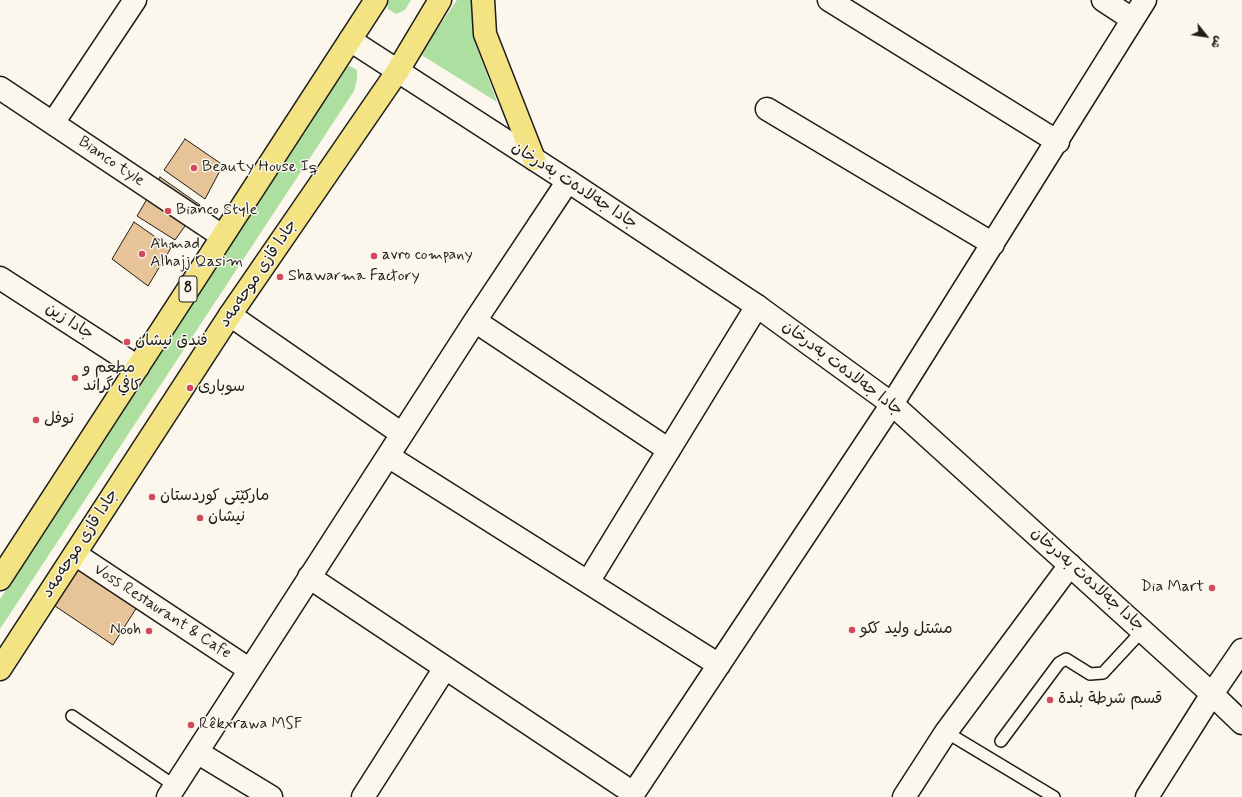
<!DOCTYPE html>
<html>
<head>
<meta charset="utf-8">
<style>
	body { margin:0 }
	#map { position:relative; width:1242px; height:797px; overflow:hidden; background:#fbf7ec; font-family:Mynerve,"Playpen Sans Arabic",sans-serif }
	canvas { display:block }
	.north { position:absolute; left:1186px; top:16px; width:40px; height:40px; -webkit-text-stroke:3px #fbf7ec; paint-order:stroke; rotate:120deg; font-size:11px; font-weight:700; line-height:16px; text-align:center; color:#1c1c1c }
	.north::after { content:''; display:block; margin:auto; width:14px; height:18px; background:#1c1c1c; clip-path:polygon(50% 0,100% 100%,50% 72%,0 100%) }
</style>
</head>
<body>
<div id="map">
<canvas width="1242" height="797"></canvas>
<div class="north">ش</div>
</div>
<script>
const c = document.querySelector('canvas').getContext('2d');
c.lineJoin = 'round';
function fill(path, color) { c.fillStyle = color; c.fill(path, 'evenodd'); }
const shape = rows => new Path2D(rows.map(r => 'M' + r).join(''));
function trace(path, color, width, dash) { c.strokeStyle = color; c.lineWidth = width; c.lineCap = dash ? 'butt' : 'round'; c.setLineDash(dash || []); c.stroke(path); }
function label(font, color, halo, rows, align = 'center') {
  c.font = font + ' Mynerve,"Playpen Sans Arabic",sans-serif'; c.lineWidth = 3; c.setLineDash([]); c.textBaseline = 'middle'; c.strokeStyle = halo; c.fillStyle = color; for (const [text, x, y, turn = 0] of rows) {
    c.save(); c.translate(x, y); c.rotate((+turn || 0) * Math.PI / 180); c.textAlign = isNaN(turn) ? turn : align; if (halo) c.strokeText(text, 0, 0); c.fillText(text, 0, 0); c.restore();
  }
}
fill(shape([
	[387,0,411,0,405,10,396,14,388,9],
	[457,0,474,0,473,11,476,45,497,102,420,54],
	[350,66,357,70,357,79,354,91,0,629,0,599,343,69]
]), '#acdfa0');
const building = shape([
	[185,139,223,165,205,199,164,170,185,139],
	[160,177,200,205,175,240,137,216,160,177],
	[134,222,171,248,148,286,112,259,134,222],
	[77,567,137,607,113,645,55,606,77,567]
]);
fill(building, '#e6c498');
trace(building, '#1c1c1c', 1);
const lane = shape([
	[72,716,175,786],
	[946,732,1054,797],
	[1001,741,1059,663,1066,659,1090,674,1103,673,1142,631]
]);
const street = shape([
	[829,0,1058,142],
	[1103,0,1132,19],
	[0,88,222,236],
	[767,109,993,244],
	[53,123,135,0],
	[230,315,402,434],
	[475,321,669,450],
	[388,456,719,665],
	[75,554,250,670],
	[309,577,633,793],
	[588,582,757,306],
	[1212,694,1242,723],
	[197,752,271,797],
	[168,797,475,321,568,181],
	[363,797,445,668],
	[631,797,892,404,1145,0],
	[904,797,946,732,1070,565]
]);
const secondary = shape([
	[350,40,568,181,757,306,892,404,1212,694],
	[0,278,138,367],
	[1147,797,1212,694,1242,650]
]);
const primary = shape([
	[483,0,485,34,534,159],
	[0,579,376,0],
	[0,669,230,315,397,72,440,0]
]);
trace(lane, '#1c1c1c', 14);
trace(street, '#1c1c1c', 25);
trace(secondary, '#1c1c1c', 25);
trace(primary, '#1c1c1c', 25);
trace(lane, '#fbf7ec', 11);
trace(street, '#fbf7ec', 22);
trace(secondary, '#fbf7ec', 22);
trace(primary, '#f4e382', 22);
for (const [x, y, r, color] of [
	[194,168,4,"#d1495b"],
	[168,211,4,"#d1495b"],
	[142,254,4,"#d1495b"],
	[374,256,4,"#d1495b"],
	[280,277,4,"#d1495b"],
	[127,342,4,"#d1495b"],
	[75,378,4,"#d1495b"],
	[190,388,4,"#d1495b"],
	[36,420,4,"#d1495b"],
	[152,497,4,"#d1495b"],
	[200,518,4,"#d1495b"],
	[1212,588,4,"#d1495b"],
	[852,630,4,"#d1495b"],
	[149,631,4,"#d1495b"],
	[1050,700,4,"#d1495b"],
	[191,725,4,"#d1495b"]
]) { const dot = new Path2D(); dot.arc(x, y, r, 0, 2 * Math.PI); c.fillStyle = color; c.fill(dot); trace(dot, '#fbf7ec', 1.5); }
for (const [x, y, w] of [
	[188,289,18]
]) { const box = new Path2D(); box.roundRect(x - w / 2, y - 13, w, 26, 3); c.fillStyle = '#fbf7ec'; c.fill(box); trace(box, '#1c1c1c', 1); }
label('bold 15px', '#1c1c1c', null, [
	["8",188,289]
]);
label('16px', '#1c1c1c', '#fbf7ec', [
	["Bianco tyle",111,162,34],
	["جادا جەلادەت بەدرخان",574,186,33],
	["جادا قازی موحەمەد",259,274,-56],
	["جادا زین",69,322,33],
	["جادا جەلادەت بەدرخان",842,369,37],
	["جادا قازی موحەمەد",81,544,-57],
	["جادا جەلادەت بەدرخان",1087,580,42],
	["Voss Restaurant & Cafe",162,612,33]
]);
label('16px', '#1c1c1c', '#fbf7ec', [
	["Beauty House Iq",202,168],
	["Bianco Style",176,211],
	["Ahmad",150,245],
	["Alhajj Qasim",150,263],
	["avro company",382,256],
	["Shawarma Factory",288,277],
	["فندق نيشان",135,342],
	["مطعم و",83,369],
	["كافي گراند",83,387],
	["سوبارى",198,388],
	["نوفل",44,420],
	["مارکێتی کوردستان",160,497],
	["نيشان",208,518],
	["Dia Mart",1204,588,"right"],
	["مشتل وليد ككو",860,630],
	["Nooh",141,631,"right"],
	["قسم شرطة بلدة",1058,700],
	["Rêkxrawa MSF",199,725]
], 'left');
</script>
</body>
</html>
